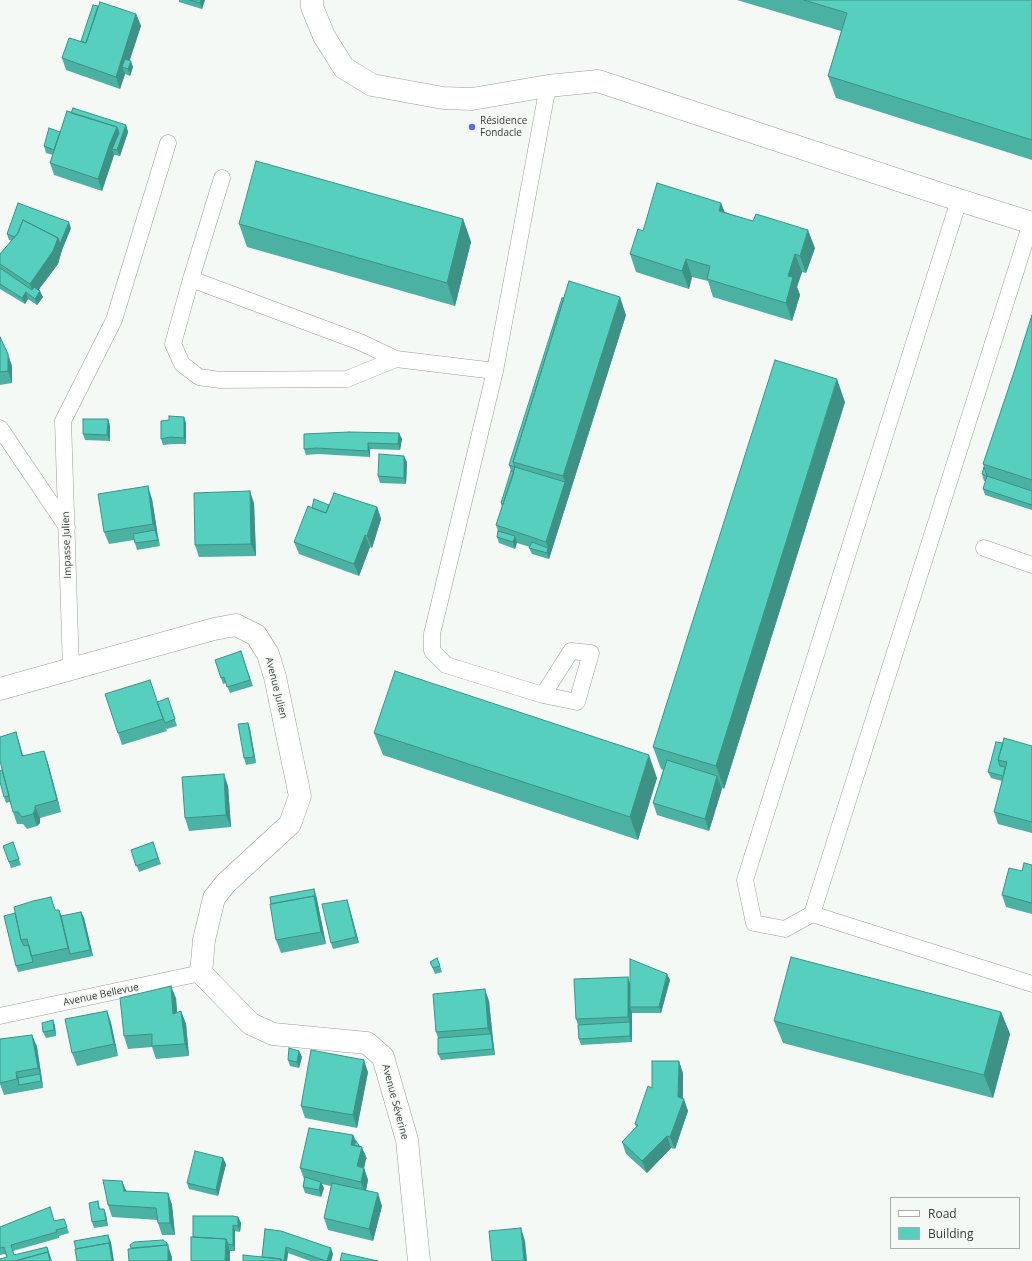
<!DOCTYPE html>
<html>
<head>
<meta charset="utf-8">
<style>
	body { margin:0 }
	#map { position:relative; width:1032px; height:1261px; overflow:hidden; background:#f5f9f6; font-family:"Open Sans",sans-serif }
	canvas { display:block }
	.legend { position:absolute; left:890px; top:1197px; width:130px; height:52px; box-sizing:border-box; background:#f5f9f6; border:1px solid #aaadab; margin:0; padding:5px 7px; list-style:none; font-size:12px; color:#393b3a }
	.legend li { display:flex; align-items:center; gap:8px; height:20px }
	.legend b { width:20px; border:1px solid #aaadab }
</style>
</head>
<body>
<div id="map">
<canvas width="1032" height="1261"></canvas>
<ul class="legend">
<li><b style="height:5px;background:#fff"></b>Road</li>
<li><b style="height:11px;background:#57cfbe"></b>Building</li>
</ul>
</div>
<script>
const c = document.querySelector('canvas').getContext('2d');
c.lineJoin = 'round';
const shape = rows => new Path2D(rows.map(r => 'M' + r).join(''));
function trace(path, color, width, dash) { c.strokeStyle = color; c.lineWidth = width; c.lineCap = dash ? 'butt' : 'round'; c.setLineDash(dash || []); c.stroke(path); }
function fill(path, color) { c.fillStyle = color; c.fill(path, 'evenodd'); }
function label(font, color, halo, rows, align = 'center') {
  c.font = font + ' "Open Sans",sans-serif'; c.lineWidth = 3; c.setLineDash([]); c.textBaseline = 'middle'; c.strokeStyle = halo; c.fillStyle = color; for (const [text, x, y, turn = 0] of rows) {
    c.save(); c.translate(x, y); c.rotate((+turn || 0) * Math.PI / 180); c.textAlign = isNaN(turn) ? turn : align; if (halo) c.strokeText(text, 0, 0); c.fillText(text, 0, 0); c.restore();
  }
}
const service = shape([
	[959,200,745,880,754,923,785,929,812,914,1032,984],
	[191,279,222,178],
	[396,359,347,379,220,380,199,377,182,364,173,344,191,279,360,342,396,359,495,371],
	[0,428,67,527],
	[984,548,1032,565],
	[71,669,63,421,114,320,168,143],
	[543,695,571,651,591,653,577,702,543,695,446,665,432,651,432,634,495,371,548,86],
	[812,914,1031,223],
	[0,1016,201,973]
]);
const minor = shape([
	[312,0,312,7,324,36,344,68,372,85,443,98,472,99,548,86,598,81,959,200,1032,223],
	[0,689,214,629,236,625,256,635,268,654,275,677,300,796,290,824,226,883,214,898,204,940,201,973,251,1024,273,1034,367,1043,383,1057,407,1140,419,1261]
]);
trace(service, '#9a9e9b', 17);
trace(minor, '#9a9e9b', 23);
trace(service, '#fff', 16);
trace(minor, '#fff', 22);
fill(shape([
	[179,0,205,0,202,9,179,2],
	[737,0,1032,0,1032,160,836,98,828,76,841,31],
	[98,6,136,14,141,26,129,60,133,67,130,76,125,74,120,89,66,70,62,58,81,41],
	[71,113,126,125,128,132,120,156,114,155,102,191,54,175,50,163,53,155,46,153,44,146,60,132],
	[725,212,815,248,806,273,802,272,797,287,800,295,792,321,713,297,708,281,692,277,689,289,636,272,630,254,643,231],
	[463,219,471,242,455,306,247,247,239,224],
	[71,228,62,250,58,264,38,290,43,297,37,305,28,299,25,304,0,289,0,254,12,241,9,240,7,234],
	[626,315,549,559,532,554,529,548,530,547,517,543,515,549,499,543,497,537,498,531,496,525,502,507,501,503,511,471,509,465],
	[1032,315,1032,510,985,495,983,489,986,481,984,481,982,474,984,467,983,464,1007,395],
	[0,337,12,366,12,383,0,385],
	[845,402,724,789,722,788,709,831,657,815,653,803,663,770,661,769,653,747],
	[108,419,110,426,110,441,85,440,83,434],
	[186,423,186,444,173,444,163,445,161,439],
	[399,433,402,439,400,450,370,449,370,457,318,454,306,455,304,449],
	[407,462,406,484,380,483,378,476],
	[152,499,158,537,160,546,137,550,134,540,109,544,104,532],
	[254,503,256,556,199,557,195,545],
	[329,505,377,507,381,519,372,548,370,547,359,576,299,554,294,542,312,508],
	[241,651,253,686,230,693,226,683,223,684,215,660],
	[157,702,170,704,177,726,167,729,166,728,167,731,122,745,118,733],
	[248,723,250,729,256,763,246,765,244,758],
	[16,732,20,745,23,756,44,751,48,763,61,812,40,818,40,823,37,826,27,829,23,824,17,824,13,812,10,802,6,803,4,797,2,770],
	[374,733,657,778,638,840,383,755],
	[1003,743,1032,746,1032,833,998,824,994,812,1002,781,991,778,988,772],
	[228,786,231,827,189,831,185,818],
	[13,842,21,865,11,868,3,846],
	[153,842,161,864,139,872,131,850],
	[1032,865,1032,914,1006,907,1002,895],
	[316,895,326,944,281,953,276,940],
	[347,900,349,906,359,943,333,949,331,943],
	[56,910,61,916,81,912,84,918,93,956,18,972,16,966,4,916],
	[430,962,440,966,442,972,435,974],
	[667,974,670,980,661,1013,632,1013,632,1042,581,1045,579,1039,578,1025,576,1019],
	[176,998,177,1013,181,1011,186,1024,189,1056,156,1059,152,1047,128,1049,124,1036],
	[489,1001,493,1040,495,1055,441,1060,438,1054,438,1038,436,1032],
	[107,1011,111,1023,118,1056,77,1066,72,1053],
	[1001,1012,1010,1034,993,1098,783,1043,774,1021],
	[53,1020,55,1026,56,1036,46,1038,43,1032],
	[32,1035,37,1047,42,1080,43,1088,4,1095,0,1084,0,1039],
	[299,1051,302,1057,299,1068,290,1066,288,1060],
	[368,1072,357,1128,305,1118,301,1106],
	[683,1073,683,1099,688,1111,675,1149,671,1148,647,1173,626,1154,622,1142,636,1127,635,1124,652,1088],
	[353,1135,356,1141,365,1153,367,1159,366,1159,364,1168,368,1180,366,1191,382,1206,373,1241,328,1230,324,1218,331,1186,322,1184,324,1188,321,1197,305,1193,303,1187,304,1179,300,1168],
	[223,1158,226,1164,218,1196,189,1189,187,1183],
	[122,1181,126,1191,168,1193,172,1205,175,1235,162,1235,158,1223,158,1220,112,1217,108,1205],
	[98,1201,100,1209,104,1209,106,1215,108,1226,94,1228,92,1222],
	[50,1207,54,1221,64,1219,69,1233,59,1236,59,1238,13,1251,14,1255,47,1247,52,1261,0,1261,7,1257,5,1254,0,1255,0,1227],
	[238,1217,241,1223,240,1232,235,1231,235,1251,230,1251,193,1237],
	[265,1229,333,1254,331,1261,310,1261,288,1253,287,1261,243,1261,262,1257]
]), '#4bb2a3');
fill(shape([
	[201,0,205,0,202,9,200,3],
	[136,14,141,26,127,69,122,67,125,74,120,89,116,77],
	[131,61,133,67,130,76,128,69],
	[126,125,128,132,120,156,117,150,112,149,114,155,102,191,98,179,110,143,117,127],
	[721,203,728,220,719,211],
	[463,219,471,242,455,306,447,283],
	[69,222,71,228,62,250,58,264,34,296,30,284,58,238],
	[808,230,815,248,806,273,800,256],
	[795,254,802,272,797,287,800,295,792,321,786,303,788,276],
	[686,259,692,277,689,289,682,271],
	[40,291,43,297,37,305,35,299],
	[26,292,28,299,25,304,22,298],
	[620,297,626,315,549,559,547,553,548,548,546,542,565,482,563,476],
	[8,354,12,366,12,383,8,371],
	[837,379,845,402,724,789,716,766],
	[184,417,186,423,186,444,184,438],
	[108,419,110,426,110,441,107,435],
	[399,433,402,439,400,450,398,444],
	[368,443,370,449,370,457,368,451],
	[404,456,407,462,406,484,404,478],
	[148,486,152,499,158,537,160,546,153,524],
	[250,491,254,503,256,556,251,544],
	[377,507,381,519,372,548,367,536],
	[365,535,370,547,359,576,354,564],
	[515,536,517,542,515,549,513,542],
	[248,723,250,729,256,763,254,757],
	[16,732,20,745,26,768,22,756],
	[44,751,48,763,61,812,57,800],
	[649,755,657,778,638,840,630,817],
	[224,774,228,786,231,827,226,815],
	[717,776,722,789,709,831,705,819],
	[35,806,40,818,40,823,37,826,33,814],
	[314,889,316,895,326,944,321,932,314,896],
	[347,900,349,906,359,943,356,937],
	[59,910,64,922,70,954,68,948],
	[81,912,84,918,93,956,90,950],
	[667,974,670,980,661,1013,659,1007],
	[628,977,632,989,630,1007,632,1013,632,1042,630,1036,630,1022,628,1017],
	[171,986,176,998,178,1026,173,1014],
	[485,989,489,1001,493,1040,488,1028],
	[107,1011,111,1023,118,1056,114,1044],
	[181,1011,186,1024,189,1056,185,1044],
	[1001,1012,1010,1034,993,1098,984,1075],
	[53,1020,55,1026,56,1036,54,1030],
	[491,1034,493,1040,495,1055,493,1049],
	[32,1035,37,1047,42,1080,43,1088,41,1081,40,1074,38,1068],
	[299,1051,302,1057,299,1068,297,1062],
	[364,1060,368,1072,357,1128,353,1115],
	[679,1061,683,1073,683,1101,684,1099,688,1111,675,1149,670,1137,678,1097],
	[16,1072,21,1084,19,1085,17,1079],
	[353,1135,358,1147,351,1145],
	[667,1136,671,1148,647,1173,642,1161],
	[362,1147,366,1159,364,1168,368,1180,365,1194,361,1182,357,1166],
	[223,1158,226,1164,218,1196,216,1190],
	[122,1181,127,1193,124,1191],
	[321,1182,324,1188,321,1197,319,1190],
	[168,1193,172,1205,175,1235,170,1223],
	[378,1193,382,1206,373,1241,369,1229],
	[104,1209,106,1215,108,1226,106,1220],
	[238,1217,241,1223,240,1232,238,1226],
	[233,1225,235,1231,235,1251,233,1245],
	[521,1228,525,1241,527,1261,524,1261],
	[108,1235,111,1242,114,1261,112,1261,109,1243],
	[226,1239,230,1251,230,1261,225,1261],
	[167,1243,172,1257,172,1261,168,1261],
	[286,1247,288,1253,287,1261,284,1261],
	[331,1248,333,1254,331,1261,327,1261]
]), '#3d9185');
const building = shape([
	[190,0,201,0,200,3,190,0],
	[804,0,1032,0,1032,140,828,76,847,13,804,0],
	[100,2,136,14,116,77,62,58,69,38,86,43,100,2],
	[93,5,98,6,86,43,81,41,93,5],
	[125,59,131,61,128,69,122,67,125,59],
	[73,108,126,125,117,150,112,149,119,133,117,127,71,113,73,108],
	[67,111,117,127,110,143,98,179,50,163,67,111],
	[49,128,60,132,54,150,44,146,49,128],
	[256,161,463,219,447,283,239,224,256,161],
	[657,183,721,203,719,211,753,221,756,214,808,230,800,256,795,254,788,276,793,277,786,303,707,279,710,266,686,259,682,271,630,254,638,229,643,231,657,183],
	[18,203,69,222,60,244,58,238,23,220,18,233,15,237,7,234,18,203],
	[23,220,58,238,53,251,30,284,0,264,0,254,18,233,23,220],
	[0,268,32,290,34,287,40,291,35,299,26,292,22,298,0,284,0,268],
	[569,281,620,297,563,476,513,462,569,281],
	[562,298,564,298,513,462,515,467,509,465,562,298],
	[1032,315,1032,480,983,464,1014,372,1032,315],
	[0,337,1,339,8,354,8,371,0,372,0,337],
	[775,360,837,379,716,766,653,747,775,360],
	[169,416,184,417,184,438,170,437,161,439,161,421,169,420,169,416],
	[83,419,108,419,107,435,83,434,83,419],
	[349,432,399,433,398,444,368,443,368,451,316,448,304,449,304,434,349,432],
	[379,454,404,456,404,478,378,476,379,454],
	[515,467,565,482,546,542,496,525,515,467],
	[984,467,987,476,982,474,984,467],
	[511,471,514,472,503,504,501,503,511,471],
	[987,476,1032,491,1032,505,983,489,987,476],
	[148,486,153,524,104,532,98,494,148,486],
	[250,491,251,544,195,545,194,493,250,491],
	[334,493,377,507,367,536,365,535,354,564,294,542,308,506,326,513,334,493],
	[314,499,329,505,326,513,312,508,314,499],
	[155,530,158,540,135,543,133,534,155,530],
	[498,531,515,536,513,542,497,537,498,531],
	[532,542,548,548,547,553,529,548,532,542],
	[241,651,250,680,227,687,224,677,221,678,215,660,241,651],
	[395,671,649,755,630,817,374,733,395,671],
	[150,680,163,719,118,733,105,694,150,680],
	[168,698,175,719,165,723,157,702,168,698],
	[248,723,254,757,244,758,238,724,248,723],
	[16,732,22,756,44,751,57,800,35,806,35,810,33,814,22,817,18,812,13,812,0,761,0,737,16,732],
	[1004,738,1032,746,1032,822,994,812,1007,762,998,760,1004,738],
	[996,742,1003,743,998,760,1000,766,1005,767,1003,776,988,772,996,742],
	[667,760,717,776,705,819,653,803,667,760],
	[2,770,9,796,4,797,0,782,0,771,2,770],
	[224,774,226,815,185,818,182,777,224,774],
	[13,842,19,859,9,862,3,846,13,842],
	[153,842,158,858,136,866,131,850,153,842],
	[1024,863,1032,865,1032,903,1002,895,1009,868,1022,871,1024,863],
	[314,889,316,902,314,896,271,904,270,897,314,889],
	[314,896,321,932,276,940,270,904,314,896],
	[51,897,55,910,59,910,68,948,31,956,27,939,21,940,14,907,33,901,51,897],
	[347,900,356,937,331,943,322,904,347,900],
	[81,912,90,950,70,954,61,916,81,912],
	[15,913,21,940,24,946,29,945,33,962,16,966,4,916,15,913],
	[791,957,1001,1012,984,1075,774,1021,791,957],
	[437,958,440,966,433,968,430,962,437,958],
	[630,959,667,974,659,1007,630,1007,630,959],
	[628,977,628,1017,576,1019,574,979,628,977],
	[171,986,173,1014,181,1011,185,1044,152,1046,152,1034,124,1036,120,998,171,986],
	[485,989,488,1028,436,1032,433,994,485,989],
	[107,1011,114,1044,72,1053,65,1019,107,1011],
	[53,1020,54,1030,43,1032,42,1023,53,1020],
	[630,1022,630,1036,579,1039,578,1025,630,1022],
	[491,1034,493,1049,438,1054,438,1038,491,1034],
	[32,1035,38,1068,16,1072,17,1079,0,1083,0,1039,32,1035],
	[289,1048,299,1051,297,1062,288,1060,289,1048],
	[311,1050,364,1060,353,1115,301,1106,311,1050],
	[652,1061,679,1061,678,1097,684,1099,670,1137,667,1136,642,1161,622,1142,638,1125,635,1124,648,1086,652,1088,652,1061],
	[40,1074,41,1081,19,1085,18,1078,40,1074],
	[309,1128,353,1135,351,1145,362,1147,357,1166,364,1168,361,1182,300,1168,309,1128],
	[356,1141,360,1147,354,1145,356,1141],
	[195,1151,223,1158,216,1190,187,1183,195,1151],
	[305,1177,321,1182,319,1190,303,1187,305,1177],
	[103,1180,122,1181,124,1191,168,1193,170,1223,158,1223,156,1208,108,1205,103,1180],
	[332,1183,378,1193,369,1229,324,1218,332,1183],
	[98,1201,99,1209,104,1209,106,1220,92,1222,89,1203,98,1201],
	[50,1207,54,1221,64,1219,67,1227,56,1230,57,1232,11,1245,14,1255,47,1247,50,1258,48,1252,15,1261,0,1261,0,1259,7,1257,4,1247,0,1248,0,1227,50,1207],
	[193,1216,233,1216,238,1217,238,1226,233,1225,233,1245,228,1244,226,1239,193,1237,193,1216],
	[521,1228,524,1261,492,1261,489,1231,521,1228],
	[265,1229,281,1231,331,1248,327,1261,326,1261,286,1247,284,1261,282,1261,281,1259,262,1257,265,1229],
	[108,1235,111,1249,109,1243,76,1249,74,1241,108,1235],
	[191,1237,226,1239,225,1261,191,1261,191,1237],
	[163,1240,167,1243,167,1245,131,1248,130,1245,134,1242,163,1240],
	[109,1243,112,1261,77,1261,75,1249,109,1243],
	[168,1245,168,1261,129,1261,128,1249,168,1245],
	[48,1252,50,1261,15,1261,48,1252],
	[342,1253,378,1261,340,1261,342,1253],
	[243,1255,281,1259,281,1261,243,1261,243,1255]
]);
fill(building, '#57cfbe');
trace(building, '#3d9185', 1);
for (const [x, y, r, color] of [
	[472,127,4,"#5d6ce3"]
]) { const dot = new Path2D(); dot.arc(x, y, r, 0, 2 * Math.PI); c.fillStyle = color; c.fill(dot); trace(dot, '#f5f9f6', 1.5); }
label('10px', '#393b3a', '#f5f9f6', [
	["Résidence",480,121],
	["Fondacle",480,133]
], 'left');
label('10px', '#393b3a', '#f5f9f6', [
	["Impasse Julien",67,545,-92],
	["Avenue Julien",276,688,76],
	["Avenue Bellevue",101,995,-12],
	["Avenue Séverine",395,1102,75]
]);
</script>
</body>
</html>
